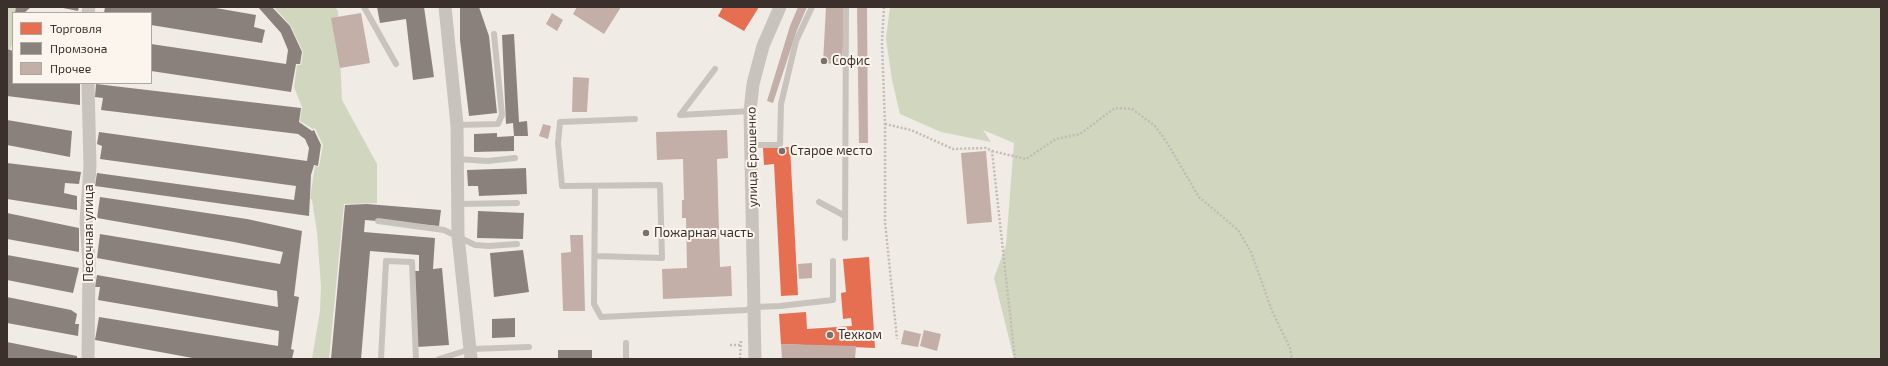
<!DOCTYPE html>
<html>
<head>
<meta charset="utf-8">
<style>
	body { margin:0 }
	#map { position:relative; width:1888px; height:366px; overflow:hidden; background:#f0ebe5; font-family:"Exo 2",sans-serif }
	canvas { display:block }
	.frame { position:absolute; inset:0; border:8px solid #3b302b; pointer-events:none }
	.legend { position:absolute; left:12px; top:12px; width:140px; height:72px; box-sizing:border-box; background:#fbf5ee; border:1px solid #aea6a0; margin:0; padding:5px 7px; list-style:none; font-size:12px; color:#3b302b }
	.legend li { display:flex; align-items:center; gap:8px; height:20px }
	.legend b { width:20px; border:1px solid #aea6a0 }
</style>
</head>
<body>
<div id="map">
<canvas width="1888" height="366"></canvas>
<div class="frame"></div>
<ul class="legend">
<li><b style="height:11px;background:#e76f51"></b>Торговля</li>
<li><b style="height:11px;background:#8a817c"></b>Промзона</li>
<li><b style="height:11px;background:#c3afa7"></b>Прочее</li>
</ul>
</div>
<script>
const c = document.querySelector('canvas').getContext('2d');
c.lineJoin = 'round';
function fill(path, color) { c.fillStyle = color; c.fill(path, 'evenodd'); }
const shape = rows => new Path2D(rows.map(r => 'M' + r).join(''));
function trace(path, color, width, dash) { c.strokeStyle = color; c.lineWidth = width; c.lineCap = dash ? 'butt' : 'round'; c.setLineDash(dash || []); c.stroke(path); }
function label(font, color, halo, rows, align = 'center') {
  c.font = font + ' "Exo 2",sans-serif'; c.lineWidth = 4; c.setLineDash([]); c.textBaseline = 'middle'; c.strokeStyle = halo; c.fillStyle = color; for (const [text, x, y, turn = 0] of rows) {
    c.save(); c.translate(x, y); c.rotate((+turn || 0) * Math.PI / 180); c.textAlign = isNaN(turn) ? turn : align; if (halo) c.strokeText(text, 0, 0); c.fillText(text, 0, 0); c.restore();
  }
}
fill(shape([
	[7,7,23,7,22,13,13,13,13,46,11,46,7,67],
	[274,7,335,7,338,11,342,100,377,164,377,203,344,204,329,359,312,359,320,311,321,286,317,232,312,200,310,198,315,166,319,167,323,145,315,128,313,129,300,121,302,107,294,87,297,65,301,65,303,52,291,26],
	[890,7,1881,7,1881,359,1014,359,994,278,1006,245,1014,143,983,130,991,142,941,132,900,114,892,80,886,39]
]), '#d1d6bf');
fill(shape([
	[723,7,759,7,744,31,718,16],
	[790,147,798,295,781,296,774,164,764,165,763,148],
	[869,257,875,348,781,344,779,314,806,312,807,329,852,326,851,318,843,319,841,293,846,292,843,259]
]), '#e76f51');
fill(shape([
	[16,7,31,7,24,13,15,13],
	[58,7,79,7,78,11],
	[105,7,210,7,256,15,254,27,265,30,262,43,151,25,151,13,104,13],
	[258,7,272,7,290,26,302,52,300,64,296,64,291,92,151,71,151,44,286,64,288,50,281,33],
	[377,7,424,7,434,77,413,80,406,19,380,23],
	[460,7,479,7,489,36,497,113,469,116,460,40],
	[514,34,519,122,527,121,528,136,514,136,514,151,474,152,474,134,497,133,497,137,514,136,513,123,506,124,502,35],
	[7,49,13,51,13,83,80,83,80,105,7,96],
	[96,84,301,108,299,122,312,131,314,130,321,145,318,166,314,165,311,175,309,216,95,186,97,173,294,200,296,186,100,159,102,146,97,144,99,132,307,161,309,148,305,139,298,134,101,110,103,98,95,97],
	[7,120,72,131,70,157,7,145],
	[7,163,81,172,79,184,65,183,64,193,77,196,77,210,7,199],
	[526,168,527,194,479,196,478,186,468,186,467,170],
	[100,197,247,219,302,231,294,296,299,297,291,349,294,350,292,359,198,359,95,340,99,317,278,346,279,331,98,300,100,287,95,287,97,275,278,307,277,291,97,258,100,234,280,264,283,252,234,242,97,218],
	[367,204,441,210,439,226,365,220,364,232,435,238,433,269,442,268,449,345,417,347,411,271,419,271,419,255,370,251,361,359,331,359,345,205],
	[478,211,524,213,523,239,477,238],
	[7,213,79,228,79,252,7,239],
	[523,250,529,292,494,297,490,253],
	[7,255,79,268,73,293,7,280],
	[7,297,71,310,77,314,75,324,79,324,78,336,7,323],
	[515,318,515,337,492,338,492,319],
	[7,342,77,356,77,359,7,359],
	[558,350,592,350,592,359,558,359]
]), '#8a817c');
fill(shape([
	[577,7,621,7,604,34,573,14],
	[798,7,807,7,797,30,773,103,767,101,790,26],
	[826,7,845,7,842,64,823,63],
	[857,7,867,7,868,143,859,143],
	[361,13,370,63,340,68,331,18],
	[552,13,563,20,557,31,546,24],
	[573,77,589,78,587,112,572,112],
	[543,124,551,126,548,139,539,136],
	[727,130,728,158,717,159,720,267,731,266,732,296,663,299,662,269,687,268,686,218,682,218,682,200,684,200,683,159,657,160,656,132],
	[986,151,992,222,967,224,961,153],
	[570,235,583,235,585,311,563,311,561,253,571,252],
	[812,263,812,278,799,279,798,264],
	[904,330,921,334,918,347,901,344],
	[924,330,941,334,937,351,920,346],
	[781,344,856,346,855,359,782,359]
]), '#c3afa7');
trace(shape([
	[884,7,882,42,885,124,885,222,897,339],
	[885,124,911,130,953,149,986,148,992,151,1015,359],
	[992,151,1026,159,1056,139,1080,134,1115,108,1132,109,1155,126,1166,141,1199,197,1238,230,1251,252,1272,311,1290,348,1292,359],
	[730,345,740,345],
	[740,359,741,339]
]), '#c2bbb6', 2.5, [2, 2]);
trace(shape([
	[364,7,396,64],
	[715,69,680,115,750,111],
	[457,125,498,124,502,115,494,34],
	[751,145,780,145,781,104,796,41,812,7],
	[457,159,488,161,515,158],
	[595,187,594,304,601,317,746,310,755,307,780,306,833,300,833,261],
	[819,202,845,216],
	[458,204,517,203],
	[378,221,444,230,475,245,489,246,517,244],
	[845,238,846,7],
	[595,256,662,258,660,185,562,186,558,143,560,122,635,119],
	[626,343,626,359],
	[381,359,386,261,412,262,416,359],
	[439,359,471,349,529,347]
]), '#c9c3be', 6);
trace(shape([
	[445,7,457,125,458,236,471,359],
	[88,13,89,7],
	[88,83,90,166,86,222,89,263,88,359],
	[755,359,750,111,753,84,763,46,780,7]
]), '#c9c3be', 13);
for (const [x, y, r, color] of [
	[824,61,4,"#7a716c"],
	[782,151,4,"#7a716c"],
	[646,233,4,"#7a716c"],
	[830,335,4,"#7a716c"]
]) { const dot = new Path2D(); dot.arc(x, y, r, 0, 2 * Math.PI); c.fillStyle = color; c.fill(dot); trace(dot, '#fbf5ee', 1.5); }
label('13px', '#3b302b', '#fbf5ee', [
	["Софис",832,61],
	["Старое место",790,151],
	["Пожарная часть",654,233],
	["Техком",838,335]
], 'left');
label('13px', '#3b302b', '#fbf5ee', [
	["улица Ерошенко",752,157,-91],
	["Песочная улица",89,233,-90]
]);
</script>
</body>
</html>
